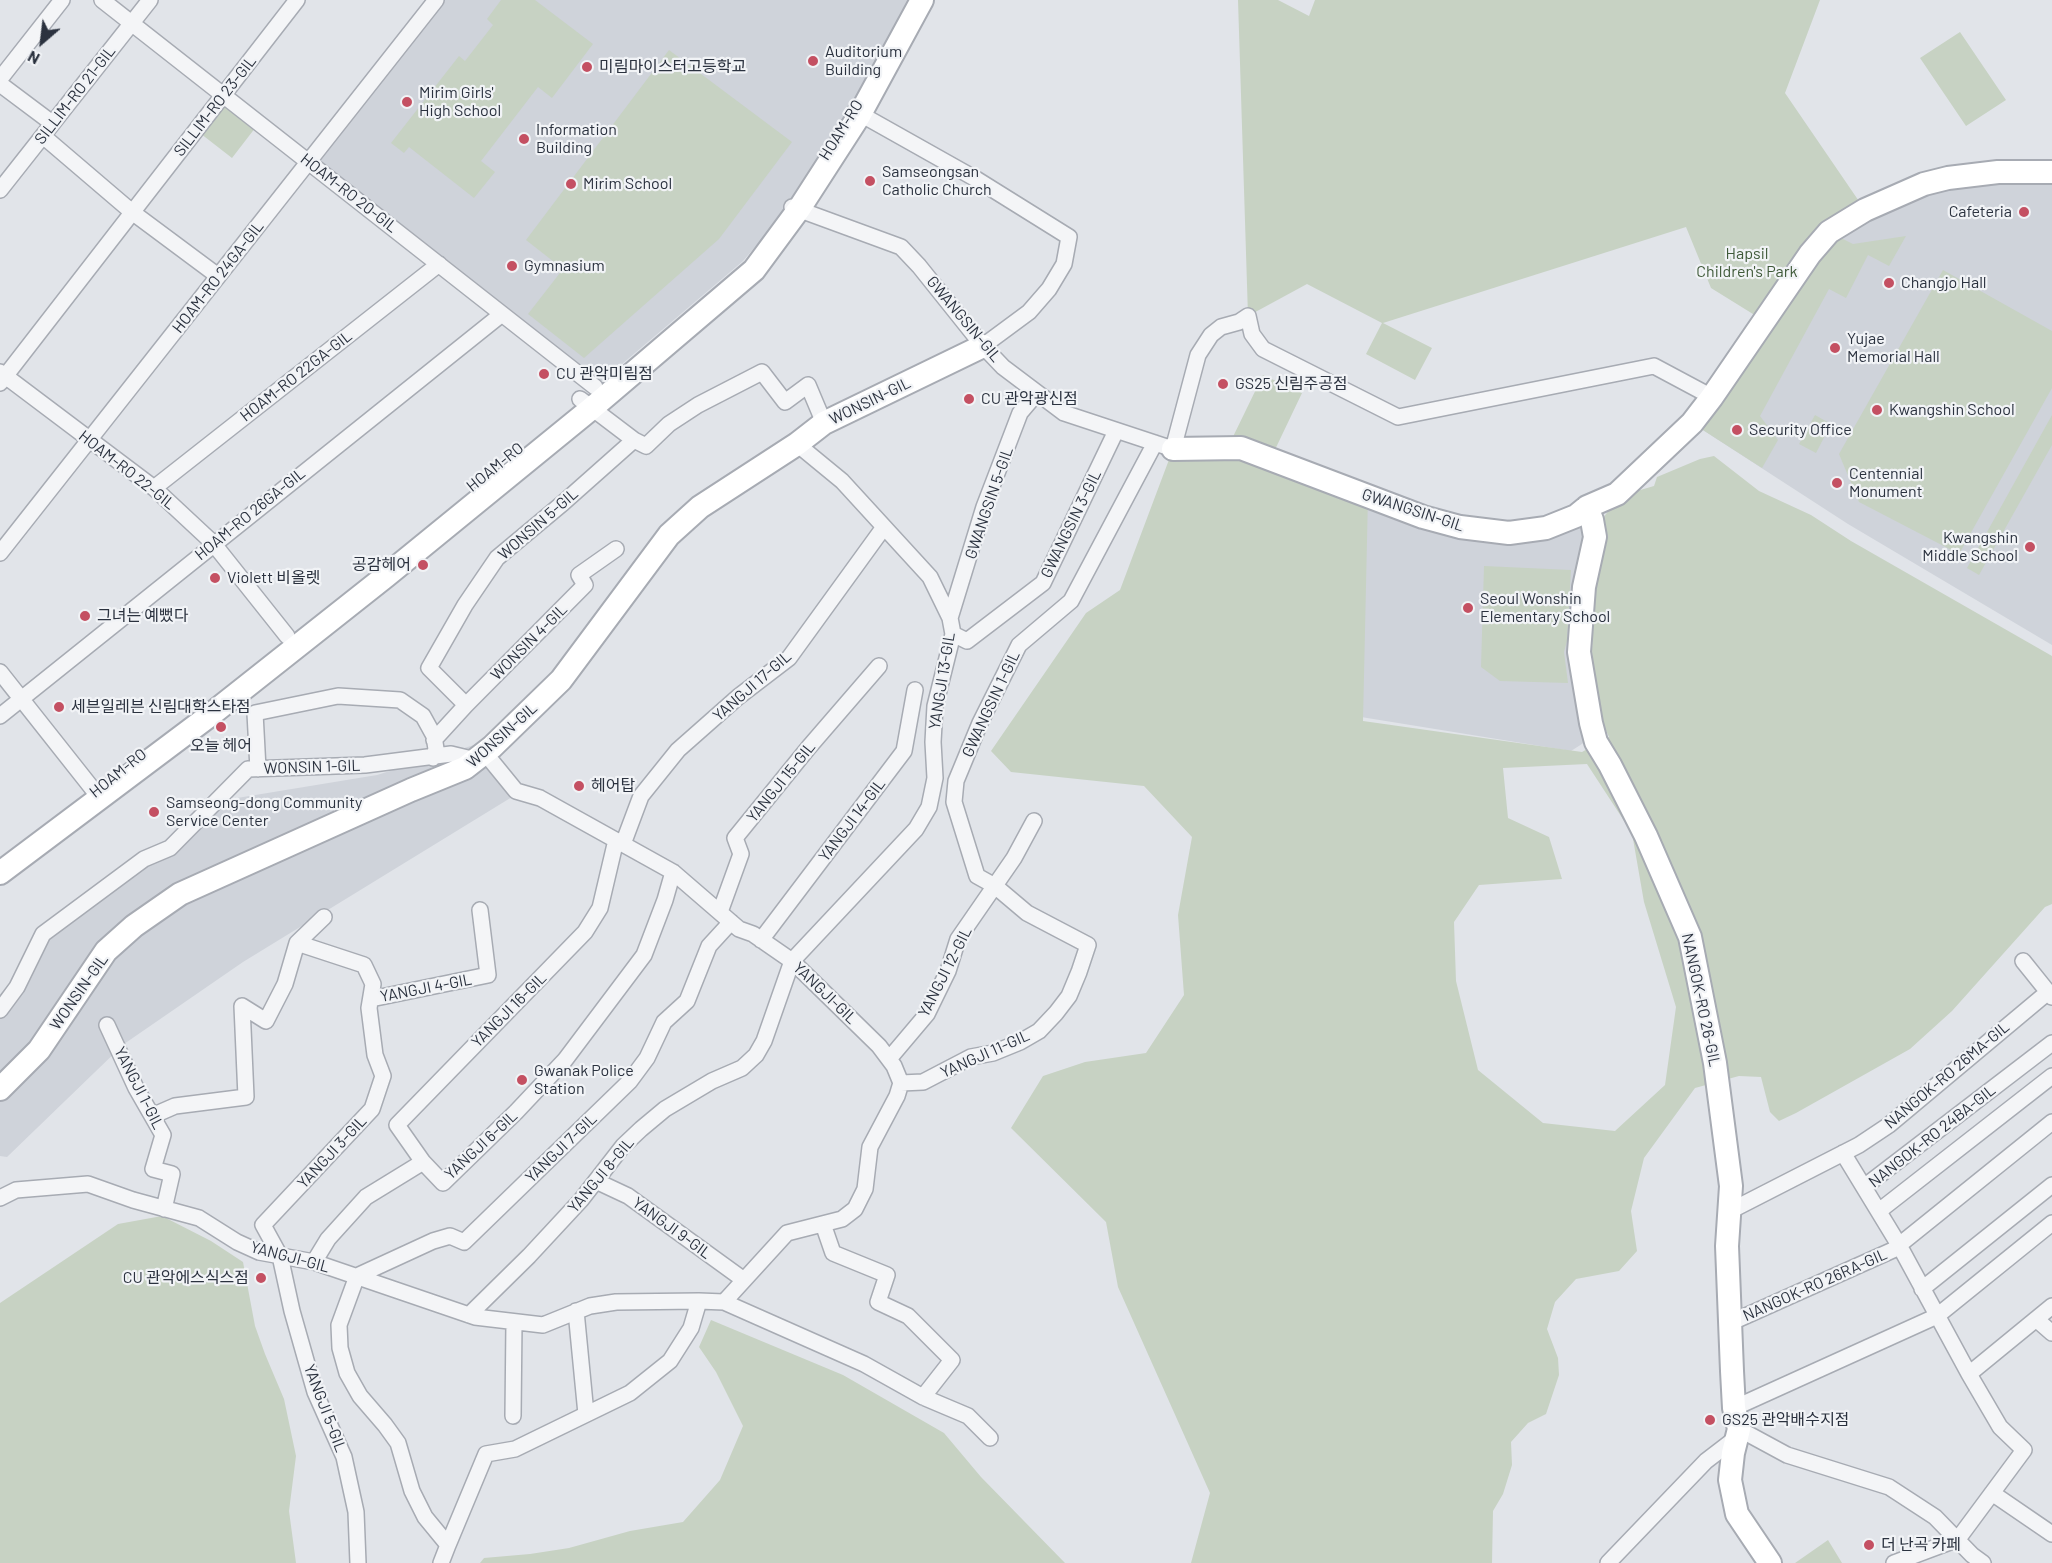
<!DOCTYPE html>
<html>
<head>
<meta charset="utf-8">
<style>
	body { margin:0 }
	#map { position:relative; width:2052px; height:1563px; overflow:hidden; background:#e1e4e9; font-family:Barlow,sans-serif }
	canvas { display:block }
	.north { position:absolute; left:12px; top:12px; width:60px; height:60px; -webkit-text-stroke:4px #f1f3f6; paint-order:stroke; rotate:208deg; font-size:16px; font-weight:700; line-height:24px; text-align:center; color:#2b323f }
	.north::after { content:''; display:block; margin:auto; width:21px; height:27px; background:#2b323f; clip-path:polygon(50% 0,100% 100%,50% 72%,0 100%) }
</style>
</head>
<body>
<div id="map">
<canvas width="2052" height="1563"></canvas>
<div class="north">N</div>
</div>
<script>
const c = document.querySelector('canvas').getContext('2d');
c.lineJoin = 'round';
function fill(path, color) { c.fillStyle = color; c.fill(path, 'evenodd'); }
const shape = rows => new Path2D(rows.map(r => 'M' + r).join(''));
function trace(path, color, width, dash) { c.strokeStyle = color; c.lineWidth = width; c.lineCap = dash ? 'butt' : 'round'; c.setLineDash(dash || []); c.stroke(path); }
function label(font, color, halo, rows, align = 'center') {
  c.font = font + ' Barlow,"Noto Sans KR",sans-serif'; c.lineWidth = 4.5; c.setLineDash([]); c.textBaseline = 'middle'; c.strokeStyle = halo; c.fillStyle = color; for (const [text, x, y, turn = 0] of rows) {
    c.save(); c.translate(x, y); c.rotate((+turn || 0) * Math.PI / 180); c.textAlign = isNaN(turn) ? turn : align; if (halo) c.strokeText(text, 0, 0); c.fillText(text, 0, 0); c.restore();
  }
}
fill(shape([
	[436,0,912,0,855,111,790,206,743,261,595,387,308,162],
	[2052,172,2052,645,1848,524,1692,423,1810,254,1912,190],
	[1367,502,1448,526,1581,519,1583,545,1573,587,1568,651,1585,742,1571,751,1361,717],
	[474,745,512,797,243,962,124,1044,7,1157,0,1156,0,1010,43,934,231,799,377,775]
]), '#cfd3da');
fill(shape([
	[501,0,535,0,593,44,552,98,538,87,481,161,495,172,474,198,409,147,404,153,391,143,459,56,465,61,493,25,487,19],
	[1238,0,1278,0,1309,16,1315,0,1820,0,1785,93,1865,210,1829,232,1853,244,1906,236,1889,266,1868,255,1846,298,1829,289,1760,416,1778,440,1762,468,1692,423,1761,319,1711,288,1686,227,1383,323,1432,348,1415,380,1366,354,1382,323,1307,284,1248,316],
	[1960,32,2006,100,1966,126,1920,58],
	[669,50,792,142,719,239,584,358,528,314,563,269,526,240],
	[223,95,259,123,232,158,196,130],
	[1943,270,2052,331,2052,388,1959,554,1859,502,1839,454],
	[1263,375,1302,393,1271,458,1368,496,1363,721,1582,752,1609,737,1601,720,1593,674,1592,649,1596,584,1608,537,1603,518,1609,510,1630,493,1654,486,1657,477,1700,459,1714,456,1759,491,1811,515,1851,541,2052,656,2052,904,2045,907,1952,1011,1910,1049,1796,1113,1779,1121,1770,1112,1761,1077,1739,1076,1695,1088,1644,1158,1631,1211,1637,1251,1619,1271,1576,1279,1555,1302,1547,1329,1558,1358,1559,1375,1546,1414,1528,1423,1511,1442,1512,1465,1503,1494,1493,1511,1492,1563,1191,1563,1210,1493,1118,1287,1106,1222,1011,1128,1043,1076,1085,1062,1146,1053,1184,995,1178,915,1192,837,1144,786,1011,772,991,751,1086,613,1120,590,1173,449,1228,447],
	[1587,764,1632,833,1644,902,1676,1007,1665,1085,1615,1131,1543,1123,1478,1070,1456,981,1454,922,1479,885,1562,879,1549,837,1508,818,1503,768],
	[1815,415,1831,424,1816,453,1799,444],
	[2052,415,2052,445,1979,575,1967,568],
	[1484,566,1571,570,1567,641,1564,652,1568,683,1500,681,1481,667],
	[162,1216,211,1241,243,1262,255,1326,265,1354,284,1399,296,1456,289,1511,296,1563,0,1563,0,1303,118,1224],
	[711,1320,843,1375,944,1433,981,1477,1065,1563,480,1563,484,1558,530,1554,569,1548,630,1531,683,1522,720,1480,743,1426,716,1372,699,1347],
	[1828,1540,1842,1563,1795,1563]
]), '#c7d2c3');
const street = shape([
	[102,0,595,387],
	[0,79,62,0],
	[0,84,52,123],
	[855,111,976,179,1069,237,1064,264,1049,289,1029,312,983,346],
	[43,136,132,212,218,276],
	[0,190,150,0],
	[792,207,901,247,919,266,983,346,1003,367,1064,413,1173,449,1198,355,1211,335,1221,327,1239,322,1248,316,1252,334,1263,349,1398,417,1654,366,1712,397],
	[0,372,154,488,213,543,287,636],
	[0,383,297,0],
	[580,399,634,440,646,446,669,424,698,405,762,372,785,402,808,385,824,423],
	[154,488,439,264],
	[0,553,436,0],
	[950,618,984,507,1020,413,1037,393],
	[953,634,967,641,1043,583,1116,431],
	[0,672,95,792],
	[466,705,429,668,465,605,497,558,563,503,634,440],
	[0,716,502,314],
	[434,740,466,705,585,585,579,575,616,549],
	[258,769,255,713,338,696,400,700,423,716,434,736,436,749,433,758],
	[623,844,641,796,678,750,738,697,789,658,884,527],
	[720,912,741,854,735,838,809,747,879,666],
	[761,940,904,751,915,690],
	[297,943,364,965,373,984,369,1008,375,1055,383,1076,372,1109,263,1225,280,1256,292,1311,315,1392,344,1457,356,1512,358,1563],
	[2023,961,2052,997],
	[371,999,488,975,480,910],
	[0,1010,17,987,43,934,144,859,170,848,248,769,365,765,451,754,476,760],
	[107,1025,136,1088,163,1135,153,1169,172,1174,164,1209],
	[889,1059,927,1014,948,971,958,939,1014,858,1034,821],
	[901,1083,923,1082,971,1057,993,1053,1020,1042,1039,1031,1056,1013,1069,996,1079,972,1088,945,1027,913,995,886,977,876,954,802,956,781,980,723,1019,645,1071,601,1155,443],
	[152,1116,175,1106,246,1097,242,1006,266,1021,285,984,297,943,324,917],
	[1843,1153,1899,1245,1969,1374],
	[423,1162,397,1125,585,932,600,908,616,840],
	[596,1181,628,1196,744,1280],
	[1864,1187,2052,1043],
	[0,1198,16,1190,88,1184,133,1200,199,1218,237,1242,259,1252,314,1262,475,1317,543,1325,590,1306,616,1302,699,1301,724,1302,787,1233,842,1219,855,1209,865,1189,870,1147,897,1096,901,1083,894,1066,879,1046,792,961,753,934,739,929,673,872,540,798,516,791,485,753],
	[1730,1211,1859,1145,1889,1125,2048,992],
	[1879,1211,2052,1076],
	[823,1224,833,1253,887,1275,878,1302,908,1316,952,1360,923,1397],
	[314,1262,328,1239,366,1197,423,1162,443,1183,516,1112,565,1060,644,955,665,900,673,872],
	[1922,1289,2052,1185],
	[724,1302,864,1364,923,1397,968,1416,990,1438],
	[576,1311,586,1414],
	[469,1315,529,1256,581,1200,623,1146,641,1129,665,1109,712,1081,742,1068,756,1055,764,1041,792,961,916,829,929,807,935,778,933,742,935,706,953,634,950,618,930,577,842,481,797,444],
	[2036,1319,2052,1333],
	[1730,1323,1893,1250,2052,1122],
	[1734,1408,1937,1316,2052,1223],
	[513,1416,514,1322],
	[1739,1429,1787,1455,1889,1487,1935,1517,1972,1555,1983,1563],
	[1992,1493,2052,1534],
	[448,1545,486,1454,515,1449,630,1393,670,1361,691,1328,699,1301],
	[441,1563,448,1545,425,1517,412,1491,398,1443,385,1425,360,1396,347,1373,340,1348,339,1325,357,1276,433,1241,450,1236,464,1242,630,1081,647,1058,664,1022,687,1001,709,946,731,922],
	[1608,1563,1706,1461,1736,1438],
	[1894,1563,1958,1539,2024,1450,2000,1427,1969,1374,2052,1306]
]);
const secondary = shape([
	[1173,449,1241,448,1423,517,1460,527,1509,533,1546,528,1576,516,1587,507,1617,494,1692,423,1712,397,1810,254,1829,232,1865,210,1924,184,1948,178,1998,172,2052,172],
	[1587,507,1592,520,1595,537,1584,587,1579,652,1591,723,1596,742,1610,765,1646,836,1690,937,1715,1063,1731,1186,1727,1246,1732,1371,1734,1408,1739,1429,1733,1453,1730,1480,1737,1514,1770,1563],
	[0,873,209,716,386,576,592,408,754,270,799,209,859,116,922,0],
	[0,1089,39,1050,106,951,134,926,180,894,411,790,465,768,492,747,561,680,669,535,700,507,797,444,824,423,983,346]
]);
trace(street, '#a7abb3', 18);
trace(secondary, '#a7abb3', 26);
trace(street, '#f4f5f7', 15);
trace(secondary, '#fff', 22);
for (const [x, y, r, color] of [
	[813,61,6,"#c45062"],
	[587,67,6,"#c45062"],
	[407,102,6,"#c45062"],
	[524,139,6,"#c45062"],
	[870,181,6,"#c45062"],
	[571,184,6,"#c45062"],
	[2024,212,6,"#c45062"],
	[512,266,6,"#c45062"],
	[1889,283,6,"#c45062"],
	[1835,348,6,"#c45062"],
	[544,374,6,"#c45062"],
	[1223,384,6,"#c45062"],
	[969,399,6,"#c45062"],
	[1877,410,6,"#c45062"],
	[1737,430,6,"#c45062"],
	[1837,483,6,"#c45062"],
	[2030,547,6,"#c45062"],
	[423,565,6,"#c45062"],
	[215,578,6,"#c45062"],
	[1468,608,6,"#c45062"],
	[85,616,6,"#c45062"],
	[59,707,6,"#c45062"],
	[221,727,6,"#c45062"],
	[579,786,6,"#c45062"],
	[154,812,6,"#c45062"],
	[522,1080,6,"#c45062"],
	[261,1278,6,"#c45062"],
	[1710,1420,6,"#c45062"],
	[1869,1545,6,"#c45062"]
]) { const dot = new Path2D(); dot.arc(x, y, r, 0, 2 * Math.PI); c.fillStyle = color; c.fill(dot); trace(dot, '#f1f3f6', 2); }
label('16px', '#2b323f', '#f1f3f6', [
	["Auditorium",825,52],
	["Building",825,70],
	["미림마이스터고등학교",599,67],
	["Mirim Girls'",419,93],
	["High School",419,111],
	["Information",536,130],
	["Building",536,148],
	["Samseongsan",882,172],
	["Catholic Church",882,190],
	["Mirim School",583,184],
	["Cafeteria",2012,212,"right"],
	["Gymnasium",524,266],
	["Changjo Hall",1901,283],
	["Yujae",1847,339],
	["Memorial Hall",1847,357],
	["CU 관악미림점",556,374],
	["GS25 신림주공점",1235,384],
	["CU 관악광신점",981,399],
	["Kwangshin School",1889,410],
	["Security Office",1749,430],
	["Centennial",1849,474],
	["Monument",1849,492],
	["Kwangshin",2018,538,"right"],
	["Middle School",2018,556,"right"],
	["공감헤어",411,565,"right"],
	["Violett 비올렛",227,578],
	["Seoul Wonshin",1480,599],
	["Elementary School",1480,617],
	["그녀는 예뻤다",97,616],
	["세븐일레븐 신림대학스타점",71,707],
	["오늘 헤어",221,746,"center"],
	["헤어탑",591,786],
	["Samseong-dong Community",166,803],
	["Service Center",166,821],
	["Gwanak Police",534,1071],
	["Station",534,1089],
	["CU 관악에스식스점",249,1278,"right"],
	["GS25 관악배수지점",1722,1420],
	["더 난곡 카페",1881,1545]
], 'left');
label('16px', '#2b323f', '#f1f3f6', [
	["SILLIM-RO 21-GIL",75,95,-52],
	["SILLIM-RO 23-GIL",215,106,-52],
	["HOAM-RO",841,130,-58],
	["HOAM-RO 20-GIL",349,193,38],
	["HOAM-RO 24GA-GIL",218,277,-52],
	["GWANGSIN-GIL",964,319,50],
	["HOAM-RO 22GA-GIL",296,376,-38],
	["WONSIN-GIL",870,401,-26],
	["HOAM-RO",495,467,-39],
	["HOAM-RO 22-GIL",127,470,38],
	["GWANGSIN 5-GIL",989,503,-71],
	["GWANGSIN-GIL",1413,510,18],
	["HOAM-RO 26GA-GIL",250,514,-39],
	["WONSIN 5-GIL",538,524,-41],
	["GWANGSIN 3-GIL",1071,524,-64],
	["WONSIN 4-GIL",529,642,-45],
	["YANGJI 13-GIL",942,681,-81],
	["YANGJI 17-GIL",752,686,-41],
	["GWANGSIN 1-GIL",991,704,-65],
	["WONSIN-GIL",502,735,-42],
	["WONSIN 1-GIL",312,767,-2],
	["HOAM-RO",118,773,-39],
	["YANGJI 15-GIL",781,782,-51],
	["YANGJI 14-GIL",852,820,-53],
	["YANGJI 12-GIL",945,972,-63],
	["YANGJI 4-GIL",426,988,-11],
	["WONSIN-GIL",79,992,-55],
	["YANGJI-GIL",825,993,44],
	["NANGOK-RO 26-GIL",1701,1000,78],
	["YANGJI 16-GIL",509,1010,-45],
	["YANGJI 11-GIL",985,1054,-24],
	["NANGOK-RO 26MA-GIL",1947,1075,-40],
	["YANGJI 1-GIL",139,1088,63],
	["NANGOK-RO 24BA-GIL",1932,1136,-38],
	["YANGJI 6-GIL",481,1145,-43],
	["YANGJI 7-GIL",561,1148,-44],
	["YANGJI 3-GIL",332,1152,-47],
	["YANGJI 8-GIL",601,1175,-50],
	["YANGJI 9-GIL",672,1228,36],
	["YANGJI-GIL",290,1257,15],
	["NANGOK-RO 26RA-GIL",1815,1285,-24],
	["YANGJI 5-GIL",325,1408,69]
]);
label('16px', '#3f5a39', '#f1f3f6', [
	["Hapsil",1747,254],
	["Children's Park",1747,272]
]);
</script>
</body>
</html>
